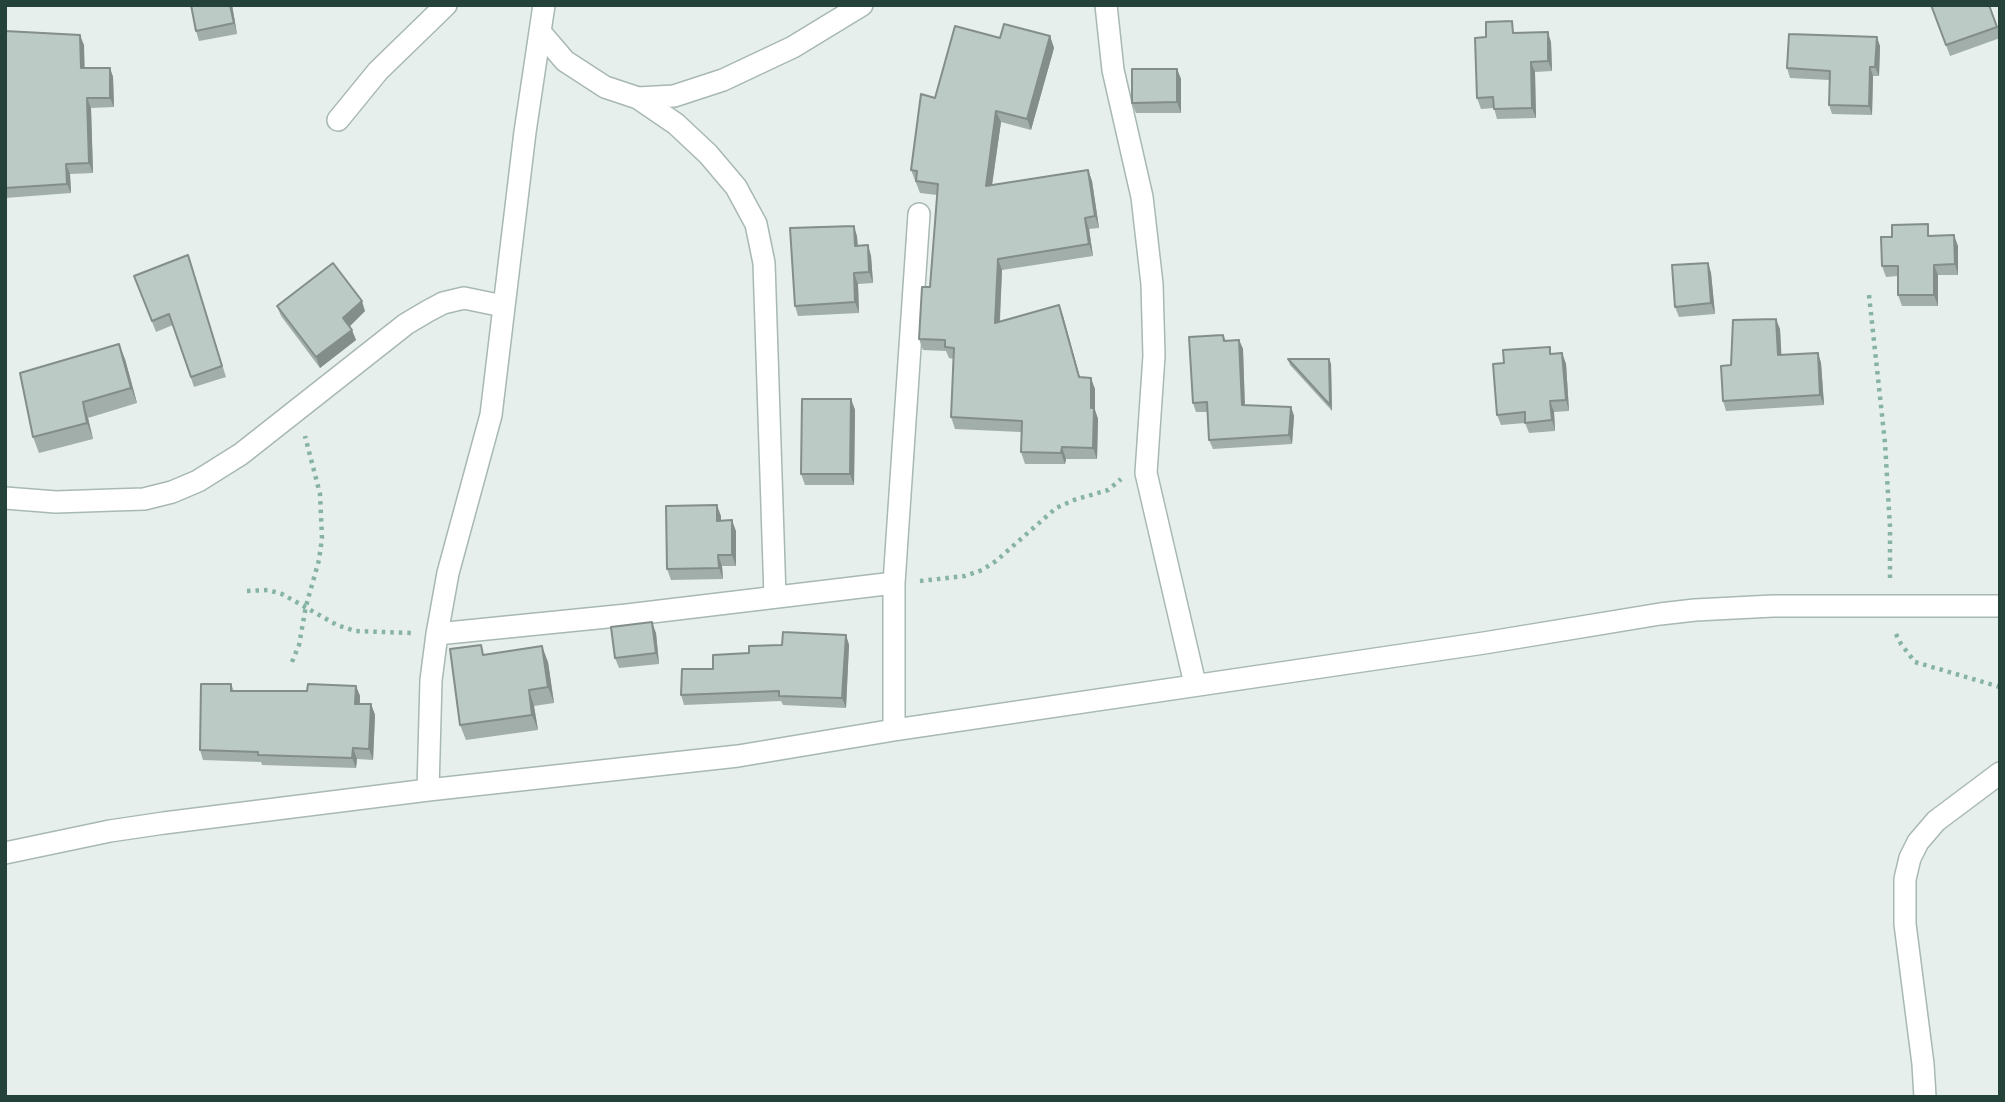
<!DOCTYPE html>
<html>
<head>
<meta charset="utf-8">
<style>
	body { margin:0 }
	#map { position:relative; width:2005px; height:1102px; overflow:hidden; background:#e6efeb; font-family:"Exo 2",sans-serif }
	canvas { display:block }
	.frame { position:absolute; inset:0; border:7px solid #24423a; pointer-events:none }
</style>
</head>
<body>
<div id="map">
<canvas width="2005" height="1102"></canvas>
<div class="frame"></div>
</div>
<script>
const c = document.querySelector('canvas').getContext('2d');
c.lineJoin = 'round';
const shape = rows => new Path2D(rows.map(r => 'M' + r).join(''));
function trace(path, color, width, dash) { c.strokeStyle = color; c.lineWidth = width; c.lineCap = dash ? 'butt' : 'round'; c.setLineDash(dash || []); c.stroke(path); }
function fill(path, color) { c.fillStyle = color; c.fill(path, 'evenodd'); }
const minor = shape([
	[1106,5,1113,70,1142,197,1152,284,1154,356,1146,473,1195,684],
	[541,33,565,61,605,87,638,98,674,96,723,80,793,47,862,5],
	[638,98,676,124,708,154,736,187,756,224,764,263,775,597],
	[338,120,378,71,446,5],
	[5,498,56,502,113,500,144,499,172,492,198,481,241,454,406,324,428,311,443,303,464,298,503,306],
	[437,634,627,615,894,583],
	[894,730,894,583,919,214],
	[428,790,431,680,437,634,448,573,491,415,525,132,544,5],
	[5,853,110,831,164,823,428,790,738,756,894,730,1484,643,1660,614,1695,610,1773,606,2000,606],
	[1925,1097,1923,1064,1905,924,1905,879,1910,858,1918,842,1936,821,2000,773]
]);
trace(minor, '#a8b8b2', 24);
trace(shape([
	[1869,295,1885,443,1890,527,1890,580],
	[920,581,965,576,982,570,996,561,1056,508,1074,500,1108,490,1121,479],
	[247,591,268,590,282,594,337,625,355,631,411,633],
	[1896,634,1901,644,1915,662,2000,687],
	[292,662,299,645,306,606,319,560,322,538,320,494,305,436]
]), '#86b3a5', 4.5, [3.5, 5]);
trace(minor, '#fff', 21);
fill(shape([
	[191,5,232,5,237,34,199,41,196,31],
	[1931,5,1989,5,2000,33,2000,38,1950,56],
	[5,31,84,45,84,68,110,68,113,77,114,107,91,108,93,173,70,174,71,193,5,198],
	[1516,33,1551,42,1552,71,1535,72,1536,118,1497,119,1494,108,1481,109,1477,98,1486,37],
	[1050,36,1054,48,1031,130,1001,122,992,186,1088,170,1092,181,1099,228,1089,229,1093,256,1002,270,1000,322,1059,305,1080,377,1095,389,1095,410,1098,419,1097,459,1066,459,1065,464,1025,464,1021,452,1021,432,955,429,951,417,953,359,949,358,946,351,923,350,919,339,930,287,937,195,920,193,911,170,935,98,1000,38],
	[1880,46,1879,76,1873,76,1872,115,1832,114,1829,105,1829,80,1790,78,1787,68],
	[1177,69,1181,79,1181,113,1136,113,1132,103],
	[857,236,858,246,868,245,871,256,873,283,858,284,859,313,798,316,795,306],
	[1932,236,1958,246,1958,275,1938,275,1938,306,1902,306,1898,295,1898,276,1886,277,1882,266],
	[188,255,226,377,194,387,173,325,156,332,134,276],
	[1708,263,1711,273,1715,314,1679,317,1675,307],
	[277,306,365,311,350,326,356,340,320,368,281,316],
	[1780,329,1781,355,1818,353,1821,363,1824,405,1726,411,1723,401,1731,365],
	[1223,335,1226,341,1239,340,1243,349,1245,405,1291,407,1294,416,1292,444,1213,449,1209,440,1207,412,1196,412,1193,403],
	[1562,353,1566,364,1569,411,1554,412,1555,431,1529,433,1525,423,1501,425,1497,415,1504,363,1552,354],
	[125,359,137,403,88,418,93,439,39,453,33,437],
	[1288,359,1329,359,1331,364,1332,411,1290,365],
	[851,399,855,410,854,485,805,485,801,474],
	[721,516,721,521,736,531,736,566,722,566,723,579,671,580,667,569],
	[656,633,659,664,619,668,615,658],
	[846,635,849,645,846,708,783,705,781,701,684,705,681,695,713,669,749,653,782,645],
	[485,655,548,662,554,703,534,706,538,730,466,740,460,725],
	[231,684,234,691,307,691,356,686,360,696,360,704,371,704,375,715,373,760,357,759,356,768,262,765,261,762,203,760,200,750]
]), '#a1aea9');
fill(shape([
	[230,5,232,5,237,34,234,23],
	[1548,32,1551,42,1552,71,1548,61],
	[80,35,84,45,85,78,81,68],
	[1050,36,1054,48,1031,130,1027,119],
	[1877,37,1880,46,1879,76,1875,67],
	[1531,62,1535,72,1536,118,1532,108],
	[1870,67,1873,76,1872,115,1869,106],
	[110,68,113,77,114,107,110,98],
	[1177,69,1181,79,1181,113,1177,102],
	[87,98,91,108,93,173,89,163],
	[996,111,1001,122,990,198,986,186],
	[66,164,70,174,71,193,67,184],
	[1088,170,1092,181,1099,228,1095,216],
	[1085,218,1089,229,1093,256,1089,244],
	[854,226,857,236,858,256,855,246],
	[1954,235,1958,246,1958,275,1955,264],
	[868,245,871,256,873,283,869,272],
	[998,259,1002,270,999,335,995,323],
	[1708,263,1711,273,1715,314,1711,303],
	[1934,265,1938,275,1938,306,1934,295],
	[854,273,858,284,859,313,855,302],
	[362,301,365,311,347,329,343,318],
	[1059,305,1063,316,1083,389,1079,377],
	[1776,319,1780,329,1782,365,1778,355],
	[352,330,356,340,320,368,316,357],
	[1239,340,1243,349,1245,413,1242,405],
	[119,344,125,359,137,403,131,388],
	[1562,353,1566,364,1569,411,1566,400],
	[1818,353,1821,363,1824,405,1820,395],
	[1329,359,1331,364,1332,411,1330,405],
	[1091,378,1095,389,1095,410,1098,419,1097,459,1093,448,1091,408],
	[851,399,855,410,854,485,850,474],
	[1550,401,1554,412,1555,431,1552,420],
	[83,402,88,418,93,439,87,423],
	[1291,407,1294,416,1292,444,1289,435],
	[1062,447,1066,459,1065,464,1061,453],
	[717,505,721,516,721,531,717,521],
	[732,520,736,531,736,566,732,555],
	[718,555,722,566,723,579,719,568],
	[652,622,656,633,659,664,656,653],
	[846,635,849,645,846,708,842,698],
	[542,646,548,662,554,703,548,687],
	[356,686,360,696,359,714,355,704],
	[529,690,534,706,538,730,532,715],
	[371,704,375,715,373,760,369,749],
	[353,748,357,759,356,768,352,758]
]), '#838d89');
const building = shape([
	[191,5,230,5,234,23,196,31,191,5],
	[1931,5,1989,5,1997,27,1946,45,1931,5],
	[1512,21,1513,33,1548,32,1548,61,1531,62,1532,108,1494,109,1493,97,1477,98,1475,38,1486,37,1486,22,1512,21],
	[1004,24,1050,36,1027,119,996,111,986,186,1088,170,1095,216,1085,218,1089,244,998,259,995,323,1059,305,1079,377,1091,378,1091,408,1094,408,1093,448,1062,447,1061,453,1021,452,1022,421,951,417,954,348,945,347,945,340,919,339,922,287,930,287,938,184,916,181,917,171,911,170,921,94,935,98,955,26,1000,38,1004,24],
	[5,31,80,35,81,68,110,68,110,98,87,98,89,163,66,164,67,184,5,188,5,31],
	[1789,34,1877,37,1875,67,1870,67,1869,106,1829,105,1830,71,1787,68,1789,34],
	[1132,69,1177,69,1177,102,1132,103,1132,69],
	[1928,224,1928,236,1954,235,1955,264,1934,265,1934,295,1898,295,1898,266,1882,266,1881,237,1892,237,1892,225,1928,224],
	[854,226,855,246,868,245,869,272,854,273,855,302,795,306,790,228,854,226],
	[188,255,222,366,191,377,169,314,152,321,134,276,188,255],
	[333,263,362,301,343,318,352,330,316,357,277,306,333,263],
	[1708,263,1711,303,1675,307,1672,265,1708,263],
	[1776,319,1778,355,1818,353,1820,395,1723,401,1721,366,1731,365,1733,320,1776,319],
	[1223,335,1224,341,1239,340,1242,405,1291,407,1289,435,1209,440,1207,402,1193,403,1189,337,1223,335],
	[119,344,131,388,83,402,87,423,33,437,20,373,119,344],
	[1550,347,1550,354,1562,353,1566,400,1550,401,1552,420,1525,423,1525,412,1497,415,1493,364,1504,363,1503,350,1550,347],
	[1288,359,1329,359,1330,405,1288,359],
	[802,399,851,399,850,474,801,474,802,399],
	[717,505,717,521,732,520,732,555,718,555,719,568,667,569,666,506,717,505],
	[652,622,656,653,615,658,611,627,652,622],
	[783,632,846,635,842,698,779,696,779,691,681,695,682,669,713,669,713,655,749,653,749,646,782,645,783,632],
	[481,645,483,655,542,646,548,687,529,690,532,715,460,725,450,649,481,645],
	[201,684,231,684,231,691,307,691,308,684,356,686,355,704,371,704,369,749,353,748,352,758,258,755,258,752,200,750,201,684]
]);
fill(building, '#bbcac4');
trace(building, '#838d89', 2);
</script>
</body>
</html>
